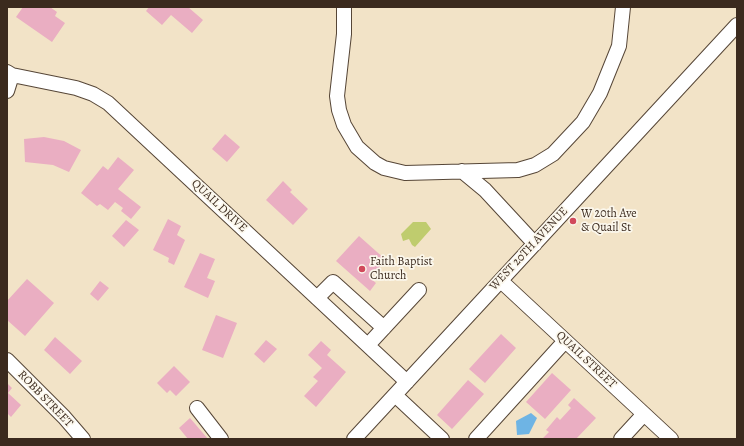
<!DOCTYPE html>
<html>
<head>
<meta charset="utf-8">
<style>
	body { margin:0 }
	#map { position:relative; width:744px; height:446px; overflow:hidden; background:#f2e3c7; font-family:Alegreya,serif }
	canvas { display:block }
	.frame { position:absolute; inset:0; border:8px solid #3b2a1e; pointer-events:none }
</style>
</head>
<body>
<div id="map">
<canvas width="744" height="446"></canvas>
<div class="frame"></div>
</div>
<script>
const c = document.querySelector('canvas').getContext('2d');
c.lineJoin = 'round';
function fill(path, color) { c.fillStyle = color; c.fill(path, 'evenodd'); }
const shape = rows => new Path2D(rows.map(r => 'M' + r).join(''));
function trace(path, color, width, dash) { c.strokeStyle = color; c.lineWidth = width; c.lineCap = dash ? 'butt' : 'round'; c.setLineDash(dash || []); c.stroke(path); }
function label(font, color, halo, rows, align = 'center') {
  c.font = font + ' Alegreya,serif'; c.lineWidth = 3.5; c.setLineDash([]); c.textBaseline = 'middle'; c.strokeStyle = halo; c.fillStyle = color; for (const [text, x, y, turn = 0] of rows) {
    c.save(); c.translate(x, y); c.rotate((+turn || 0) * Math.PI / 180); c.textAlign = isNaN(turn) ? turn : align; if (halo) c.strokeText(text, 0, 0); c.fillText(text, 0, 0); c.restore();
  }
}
fill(shape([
	[413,222,426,222,431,229,415,247,412,245,409,239,403,241,401,234]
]), '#bfcc6e');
fill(shape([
	[531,413,537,418,529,434,517,435,516,421]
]), '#6eb4e4');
fill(shape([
	[23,7,50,7,57,12,55,16,65,23,52,42,16,17],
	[149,7,188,7,203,20,192,33,171,15,162,25,146,11],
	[225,134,240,147,227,162,212,149],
	[44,137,64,141,81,150,69,172,53,165,25,162,24,139],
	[118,157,134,170,118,189,141,207,131,219,121,211,123,208,115,202,108,210,100,204,97,206,81,193,103,166,108,170],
	[283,181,292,190,290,192,308,209,293,225,266,200],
	[168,219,181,226,177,235,185,240,174,265,168,262,169,258,153,250],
	[126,220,139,230,124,247,112,236],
	[359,236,386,260,370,278,376,283,370,291,336,261],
	[200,253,215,259,207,278,215,281,208,298,184,287],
	[27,279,54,303,25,336,7,320,7,301],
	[100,281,109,288,98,301,90,294],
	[216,315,237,323,223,358,202,350],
	[501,334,516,348,485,383,469,369],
	[55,337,82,361,70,374,44,350],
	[266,340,277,349,264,363,254,354],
	[321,341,331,350,327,355,346,372,316,407,304,396,318,381,313,377,322,368,308,355],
	[174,366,190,382,176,396,170,390,167,393,157,383],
	[552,373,571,390,545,419,526,402],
	[468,380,484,394,452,429,437,415],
	[7,383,12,388,8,393,21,405,11,417,7,413],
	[574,398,596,418,576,439,542,439,549,432,546,430,557,417,560,420,571,408,568,405],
	[190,418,208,439,188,439,179,428]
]), '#eaaec2');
const minor = shape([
	[344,7,344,34,337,96,339,110,344,125,357,147,375,163,384,168,405,173,518,170,535,165,553,154,583,122,600,93,619,46,623,7],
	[7,72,12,75,76,88,93,94,108,103,407,382],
	[7,91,12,75],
	[462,171,485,190,535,244],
	[501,281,671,439],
	[317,298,333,282,384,328],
	[368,345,419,290],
	[7,360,64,417,83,439],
	[395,395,442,439],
	[197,408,221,439],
	[354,439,737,25],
	[476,439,565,341],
	[621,439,644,414]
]);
trace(minor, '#564637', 16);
trace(minor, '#fff', 14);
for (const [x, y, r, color] of [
	[573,221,4,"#d1495b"],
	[362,269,4,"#d1495b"]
]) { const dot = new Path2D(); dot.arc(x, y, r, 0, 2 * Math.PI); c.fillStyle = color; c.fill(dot); trace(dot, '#fbf7ec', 1.5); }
label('12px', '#3b2a1e', '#fbf7ec', [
	["QUAIL DRIVE",219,206,43],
	["WEST 20TH AVENUE",529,249,-47],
	["QUAIL STREET",586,360,43],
	["ROBB STREET",45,399,46]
]);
label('12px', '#3b2a1e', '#fbf7ec', [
	["W 20th Ave",581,214],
	["& Quail St",581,228],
	["Faith Baptist",370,262],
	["Church",370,276]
], 'left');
</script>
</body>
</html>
